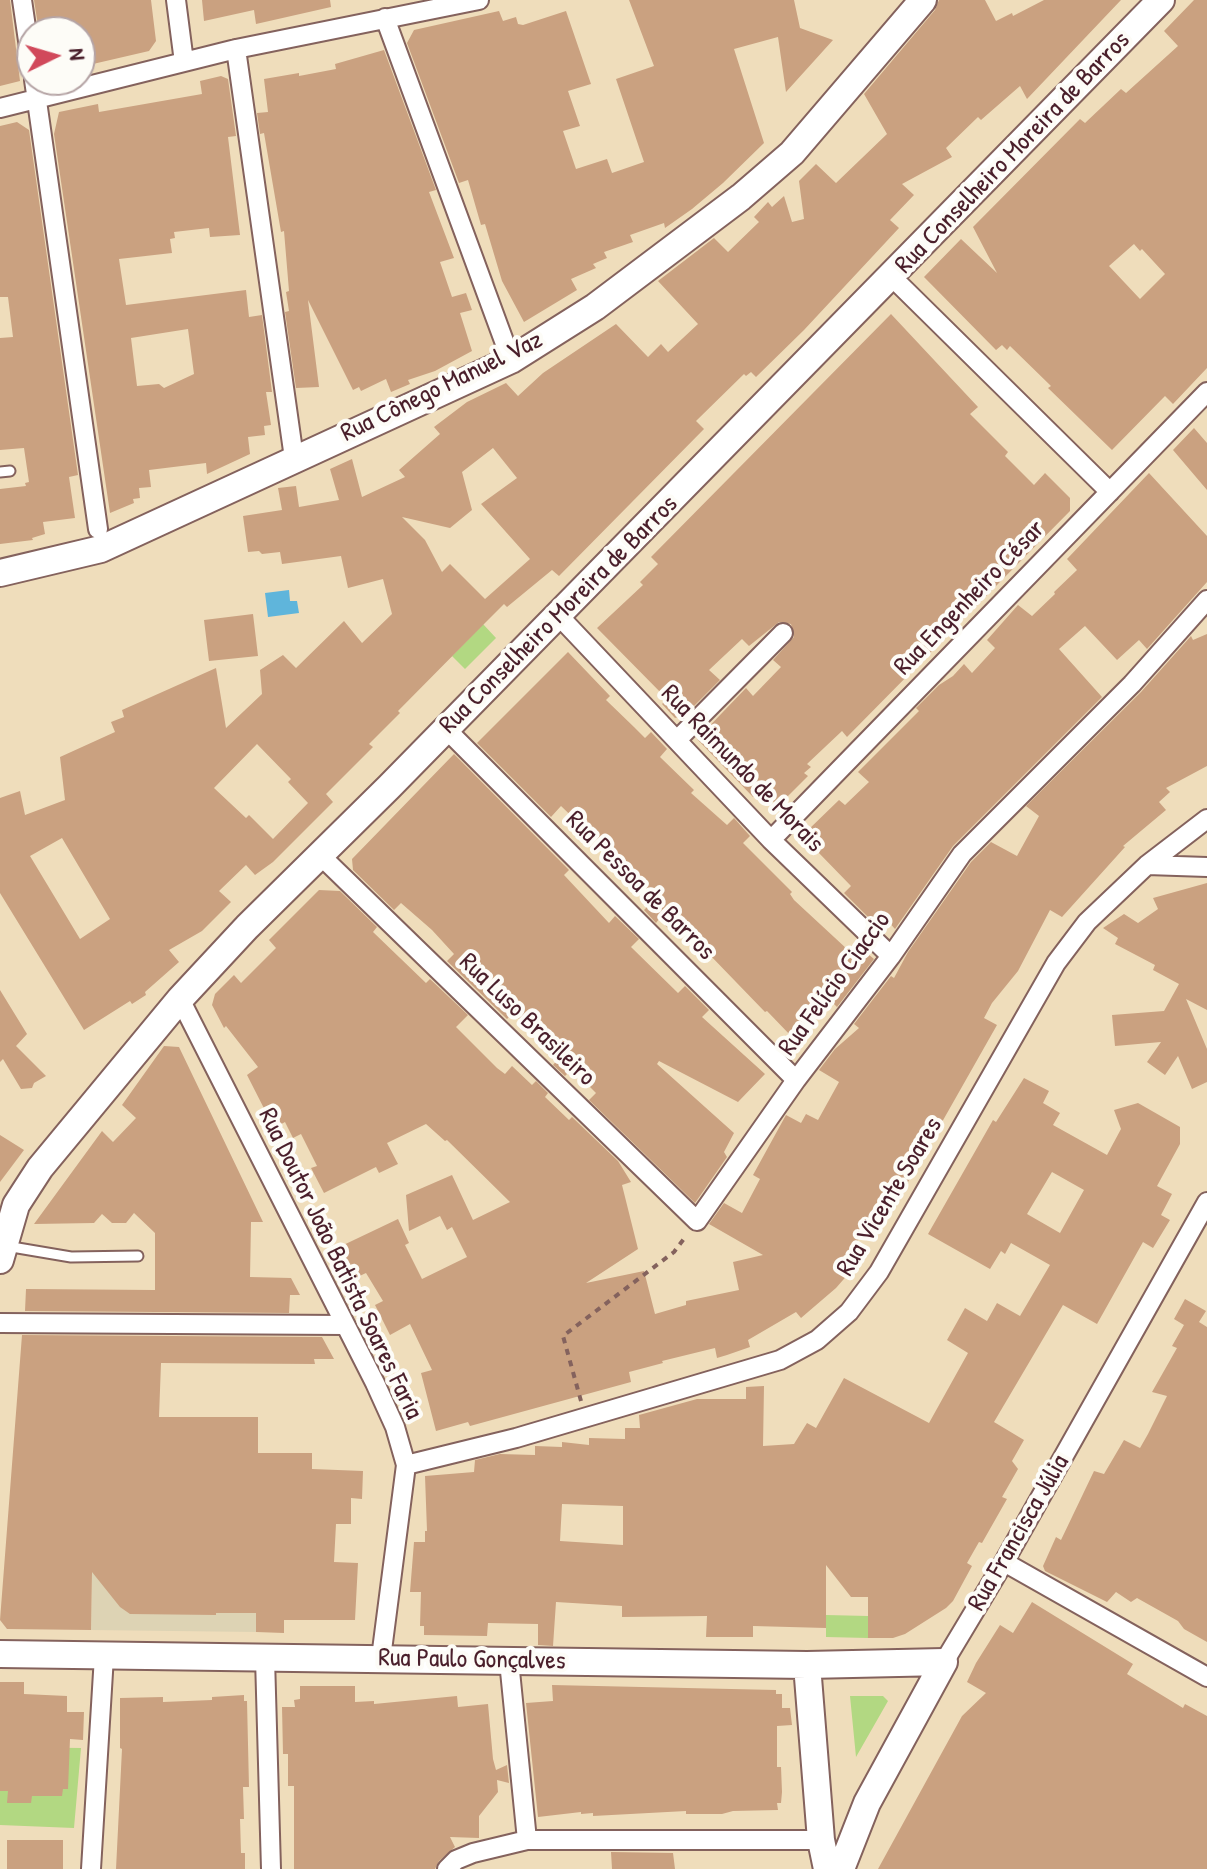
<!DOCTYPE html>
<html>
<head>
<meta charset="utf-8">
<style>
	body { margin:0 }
	#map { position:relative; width:1207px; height:1869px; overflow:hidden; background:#efddbb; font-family:"Patrick Hand",sans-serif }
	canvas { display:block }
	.north { position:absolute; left:16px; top:16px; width:80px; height:80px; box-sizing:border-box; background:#fdfcf7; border:2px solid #b5a4a5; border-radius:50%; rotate:85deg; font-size:22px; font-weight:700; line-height:32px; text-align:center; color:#4a1f2b }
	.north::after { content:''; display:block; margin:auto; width:28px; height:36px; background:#d1495b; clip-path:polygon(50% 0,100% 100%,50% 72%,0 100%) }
</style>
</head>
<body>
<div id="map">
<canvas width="1207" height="1869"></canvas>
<div class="north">N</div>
</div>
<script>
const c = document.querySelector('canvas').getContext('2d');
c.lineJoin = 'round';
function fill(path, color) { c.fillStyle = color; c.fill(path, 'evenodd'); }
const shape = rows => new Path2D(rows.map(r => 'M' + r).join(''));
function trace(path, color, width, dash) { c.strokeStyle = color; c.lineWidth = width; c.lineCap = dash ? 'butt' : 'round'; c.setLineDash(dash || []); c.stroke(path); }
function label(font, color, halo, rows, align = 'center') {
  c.font = font + ' "Patrick Hand",sans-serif'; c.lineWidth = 8; c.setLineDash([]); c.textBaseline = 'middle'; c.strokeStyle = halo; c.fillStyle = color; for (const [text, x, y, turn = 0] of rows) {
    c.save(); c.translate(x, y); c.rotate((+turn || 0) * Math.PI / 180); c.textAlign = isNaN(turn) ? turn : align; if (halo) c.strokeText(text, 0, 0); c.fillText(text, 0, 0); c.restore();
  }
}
fill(shape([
	[93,1499,257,1501,256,1632,91,1630]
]), '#ddd3b4');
fill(shape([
	[483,624,496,638,465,669,452,656],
	[826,1615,868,1616,868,1638,826,1637],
	[850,1696,883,1696,888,1701,856,1757],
	[0,1747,81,1748,74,1828,0,1825]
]), '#b2d882');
fill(shape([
	[289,590,290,601,297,601,299,613,268,617,265,593]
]), '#5fb5db');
fill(shape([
	[0,0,10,0,20,81,0,86],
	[34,0,151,0,156,41,149,51,80,67,80,32,39,32],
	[202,0,330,0,331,7,256,24,254,10,204,21],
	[629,0,794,0,800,28,833,40,786,92,778,37,734,49,764,143,723,183,692,209,665,228,664,223,630,235,633,242,604,252,607,258,593,264,596,268,571,279,577,290,524,322,502,281,485,224,481,225,468,180,459,183,407,43,414,30,499,11,503,21,516,17,518,24,523,25,566,11,591,84,568,91,580,126,563,131,576,169,607,159,612,173,644,162,616,79,654,66],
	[939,0,985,0,996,21,1012,13,1013,16,1044,0,1121,0,1027,99,1020,86,981,120,978,117,946,148,952,157,902,184,914,195,890,220,899,228,804,330,756,377,751,372,746,376,744,374,696,421,704,429,559,576,552,570,507,607,504,604,485,623,398,711,400,713,369,744,373,747,326,794,333,802,273,862,255,875,246,865,219,891,231,902,202,931,169,950,179,962,145,992,146,995,132,1004,130,1001,84,1030,0,893,0,798,20,791,25,815,65,800,60,757,115,732,111,722,124,717,122,710,216,668,226,728,262,694,260,670,283,655,296,668,344,621,362,643,392,614,383,579,348,588,341,556,282,564,280,552,262,554,259,551,248,552,243,516,282,510,278,488,296,486,299,507,339,500,330,469,352,459,362,497,405,477,399,470,440,434,434,427,467,402,506,383,518,396,543,373,616,324,648,357,661,344,668,352,698,324,658,281,714,238,728,252,759,222,754,217,768,202,772,207,784,196,792,222,804,219,799,181,816,164,836,183,887,134,864,94,935,10],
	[493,448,517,478,481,504,530,559,485,599,450,564,442,572,425,540,402,517,450,528,472,510,462,472],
	[257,744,291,779,288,782,308,803,273,839,249,815,246,818,214,788],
	[62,838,110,919,80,939,30,856],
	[1194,0,1207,0,1207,368,1173,404,1165,396,1112,450,1048,388,1051,386,1010,346,1007,350,1002,345,996,350,924,277,961,239,997,273,973,227,1080,119,1085,123,1121,89,1126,93,1178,46,1164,31],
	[1134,244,1140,251,1142,249,1165,274,1140,299,1109,266],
	[384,50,436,190,429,192,454,258,440,262,452,297,466,293,472,310,460,313,472,351,435,371,408,380,410,384,391,392,386,379,361,391,359,387,353,390,308,300,319,387,296,388,285,312,289,311,286,292,289,291,284,231,281,232,264,133,260,134,257,113,268,112,264,79,299,73,299,76,336,69,335,64],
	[221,76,228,79,236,136,228,137,240,235,210,237,209,228,174,232,175,238,170,239,172,253,119,259,126,305,246,290,249,317,262,315,272,392,266,392,271,425,264,426,265,435,248,437,250,454,207,474,206,463,149,470,151,487,139,488,140,498,133,499,134,503,110,513,54,134,59,112,98,104,99,112,202,94,200,81],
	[188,329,194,374,164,388,159,384,137,386,131,338],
	[17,122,29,130,78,475,69,477,75,518,43,522,45,534,32,538,33,540,0,544,0,489,26,486,25,483,29,482,24,448,0,450,0,338,13,337,8,297,0,297,0,126],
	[891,314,978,407,970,414,1008,452,1005,456,1034,485,1045,473,1070,498,1070,511,847,737,842,731,807,764,811,767,804,773,808,776,780,804,778,801,776,804,761,789,753,797,697,739,746,688,753,696,781,667,773,660,794,637,791,624,779,622,749,646,742,639,709,670,720,680,686,714,675,718,662,704,667,699,597,628,643,585,640,582,658,564,651,557],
	[1194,428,1207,443,1207,490,1173,450],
	[1149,473,1207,536,1207,582,1147,649,1139,640,1117,660,1085,626,1059,649,1102,697,953,846,895,929,880,912,872,921,844,893,851,886,817,851,821,847,807,831,839,800,845,805,869,782,858,772,919,711,916,708,939,685,953,676,964,664,972,673,995,648,987,640,1018,605,1032,616,1055,594,1054,592,1077,570,1067,559],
	[253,614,258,656,209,661,204,620],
	[1207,634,1207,766,1166,788,1170,792,1159,802,1166,810,1123,846,1125,847,1062,917,1050,910,1018,971,992,1003,984,1018,997,1025,891,1212,878,1205,848,1258,850,1259,845,1270,850,1272,836,1288,801,1318,796,1312,748,1340,750,1347,727,1355,717,1358,715,1348,662,1361,663,1363,629,1372,631,1382,470,1426,468,1422,436,1431,421,1373,432,1370,410,1324,390,1335,375,1305,383,1301,366,1273,351,1280,335,1249,398,1219,409,1243,405,1245,422,1279,467,1257,452,1227,447,1230,440,1216,409,1231,406,1195,452,1175,473,1220,510,1202,447,1140,445,1141,426,1124,387,1143,398,1164,379,1173,376,1167,324,1193,311,1168,317,1166,301,1134,293,1138,285,1122,274,1128,247,1075,258,1067,226,1026,224,1028,212,1005,215,994,234,975,241,983,276,948,269,940,319,890,340,891,377,927,373,932,426,983,430,979,468,1015,456,1027,497,1068,505,1074,512,1066,532,1085,536,1081,548,1093,545,1097,569,1120,572,1117,618,1161,631,1182,622,1185,638,1249,586,1283,644,1271,655,1314,686,1305,686,1301,739,1290,733,1262,763,1255,709,1224,724,1203,742,1213,760,1179,753,1175,786,1115,801,1123,806,1114,818,1120,839,1082,819,1070,835,1049,859,1028,854,1024,891,976,894,978,908,952,971,862,991,842,1017,856,1039,816,1026,806,1141,692,1191,636,1193,640],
	[568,652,610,696,606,700,634,727,645,738,651,732,667,749,660,757,694,790,691,793,727,825,734,818,750,836,743,843,792,892,790,894,794,900,861,962,868,954,874,959,837,1007,830,1000,792,1037,767,1011,765,1012,678,922,670,930,659,919,656,923,644,910,656,898,561,806,551,817,477,743],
	[454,754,569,870,564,875,609,923,615,916,639,939,631,947,678,993,685,986,709,1010,702,1017,765,1074,738,1102,659,1061,657,1064,734,1133,724,1152,727,1157,695,1203,589,1100,596,1093,572,1069,565,1076,553,1065,558,1059,513,1013,507,1019,447,961,454,954,432,930,401,903,394,910,353,870,352,859],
	[1207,883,1207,1010,1186,999,1207,1049,1207,1082,1192,1089,1178,1056,1165,1075,1147,1062,1161,1042,1115,1046,1112,1015,1164,1011,1179,984,1153,970,1155,965,1115,944,1118,938,1103,928,1124,914,1138,923,1158,909,1153,898],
	[0,990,27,1034,16,1046,46,1076,34,1083,32,1088,21,1089,3,1059,0,1062],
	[164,1046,179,1047,263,1222,251,1222,250,1277,291,1278,300,1295,290,1295,289,1313,25,1311,26,1289,155,1290,155,1233,134,1213,126,1223,112,1223,102,1214,94,1223,34,1224,102,1131,113,1142,136,1118,122,1105],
	[1024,1078,1049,1091,1043,1103,1060,1113,1053,1125,1107,1155,1121,1129,1114,1110,1138,1103,1180,1127,1180,1144,1157,1186,1172,1194,1161,1215,1170,1220,1153,1248,1143,1242,1097,1324,1063,1305,994,1422,1024,1440,1012,1461,1018,1469,1002,1497,1007,1499,982,1543,979,1542,967,1563,972,1566,953,1601,946,1608,905,1634,893,1638,868,1638,868,1597,851,1597,826,1565,826,1628,753,1626,753,1637,706,1637,707,1616,622,1617,622,1606,556,1602,553,1646,538,1645,538,1624,488,1623,487,1636,424,1635,424,1626,420,1626,421,1592,410,1592,414,1542,425,1542,425,1531,427,1531,425,1476,474,1472,475,1460,500,1454,535,1455,535,1446,562,1447,562,1442,589,1445,589,1438,625,1439,625,1428,640,1428,639,1415,697,1399,746,1399,746,1387,764,1386,763,1446,794,1444,807,1423,816,1428,844,1378,929,1423,968,1353,947,1340,965,1308,987,1321,997,1303,1020,1316,1050,1265,1011,1243,1005,1254,1001,1251,990,1269,928,1234,993,1120,996,1122],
	[1052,1172,1084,1190,1060,1233,1027,1214],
	[562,1504,623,1506,623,1545,560,1541],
	[0,1135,24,1150,0,1182],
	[1185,1299,1206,1311,1199,1322,1207,1327,1207,1642,1184,1629,1178,1621,1137,1598,1131,1602,1116,1592,1107,1602,1045,1571,1043,1566,1056,1537,1061,1540,1094,1471,1104,1474,1124,1440,1140,1448,1148,1434,1167,1396,1152,1392,1177,1348,1172,1346,1184,1325,1174,1319],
	[22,1335,322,1337,334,1359,314,1359,315,1364,161,1363,159,1417,258,1417,258,1453,312,1453,312,1469,363,1471,362,1499,351,1498,351,1524,336,1524,334,1562,358,1563,355,1620,284,1620,284,1633,256,1632,256,1613,216,1613,216,1615,130,1614,120,1607,92,1572,91,1630,7,1629,0,1620],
	[1032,1602,1133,1664,1127,1674,1183,1708,1185,1704,1207,1716,1207,1869,878,1869,962,1716,986,1693,967,1682,976,1663,1000,1625,1013,1633],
	[0,1682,24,1682,24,1694,67,1696,67,1712,84,1712,83,1740,70,1739,68,1789,63,1789,62,1796,32,1796,31,1803,7,1803,8,1791,0,1791],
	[552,1685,776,1690,776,1694,782,1694,782,1708,790,1708,792,1725,777,1726,777,1767,781,1767,782,1792,781,1803,777,1803,778,1810,733,1811,722,1814,686,1814,686,1811,593,1816,593,1813,581,1814,581,1812,538,1817,526,1703,553,1701],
	[300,1686,355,1686,355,1702,374,1701,374,1704,457,1696,458,1707,488,1704,493,1759,496,1770,507,1765,509,1783,497,1780,498,1792,479,1816,479,1838,450,1837,455,1847,439,1861,435,1869,294,1869,294,1786,288,1786,288,1754,283,1754,282,1707,295,1707,294,1700,300,1699],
	[244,1695,244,1701,247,1701,249,1787,243,1787,244,1819,240,1819,241,1853,245,1853,245,1869,116,1869,122,1749,120,1748,120,1698,163,1697,163,1702,212,1700,212,1697],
	[7,1840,63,1840,63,1869,7,1869],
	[611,1852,673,1853,675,1869,612,1869]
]), '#caa180');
const lane = shape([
	[0,472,10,471],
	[6,1246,71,1257,138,1256]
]);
const street = shape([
	[22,0,32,68],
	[176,0,184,62],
	[385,18,511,360],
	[236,49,294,458],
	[34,80,98,529],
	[0,108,236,49,479,0],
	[892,277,1110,492],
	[558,615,771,840,891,956],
	[446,729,796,1080],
	[678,739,783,633],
	[771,840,1207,392],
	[321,856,697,1221,796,1080,891,956,962,854,1132,684,1207,600],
	[1147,865,1207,867],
	[180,999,375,1383,395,1427,406,1465,381,1658],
	[0,1323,345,1325],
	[406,1465,516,1438,780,1360,817,1340,849,1312,879,1272,1056,963,1087,922,1147,865,1207,819],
	[1004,1562,1207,1677],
	[265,1658,271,1869],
	[509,1661,527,1840,821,1840],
	[944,1662,1004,1562,1207,1202],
	[91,1869,104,1656],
	[447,1869,456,1860,473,1853,527,1840]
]);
const secondary = shape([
	[0,573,101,549,511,360,595,307,741,197,792,153,923,0],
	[0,1260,16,1205,40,1168,180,999,247,927,389,787,1161,0],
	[0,1654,807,1665,944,1662],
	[807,1665,821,1840,827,1869],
	[841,1869,867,1803,944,1662]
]);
trace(lane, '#84625d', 13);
trace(street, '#84625d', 22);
trace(secondary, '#84625d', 30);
trace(shape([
	[581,1401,563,1336,674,1252,686,1236]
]), '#84625d', 4, [6, 6]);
trace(lane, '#fff', 9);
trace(street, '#fff', 18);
trace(secondary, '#fff', 26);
label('26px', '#4a1f2b', '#fdfcf7', [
	["Rua Conselheiro Moreira de Barros",1013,153,-46],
	["Rua Cônego Manuel Vaz",442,387,-26],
	["Rua Engenheiro César",970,598,-46],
	["Rua Conselheiro Moreira de Barros",559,615,-45],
	["Rua Raimundo de Morais",742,769,46],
	["Rua Pessoa de Barros",640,886,45],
	["Rua Felício Ciaccio",835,984,-54],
	["Rua Luso Brasileiro",527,1020,44],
	["Rua Vicente Soares",890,1197,-59],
	["Rua Doutor João Batista Soares Faria",340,1264,64],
	["Rua Francisca Júlia",1019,1533,-60],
	["Rua Paulo Gonçalves",472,1660,1]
]);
</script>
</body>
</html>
